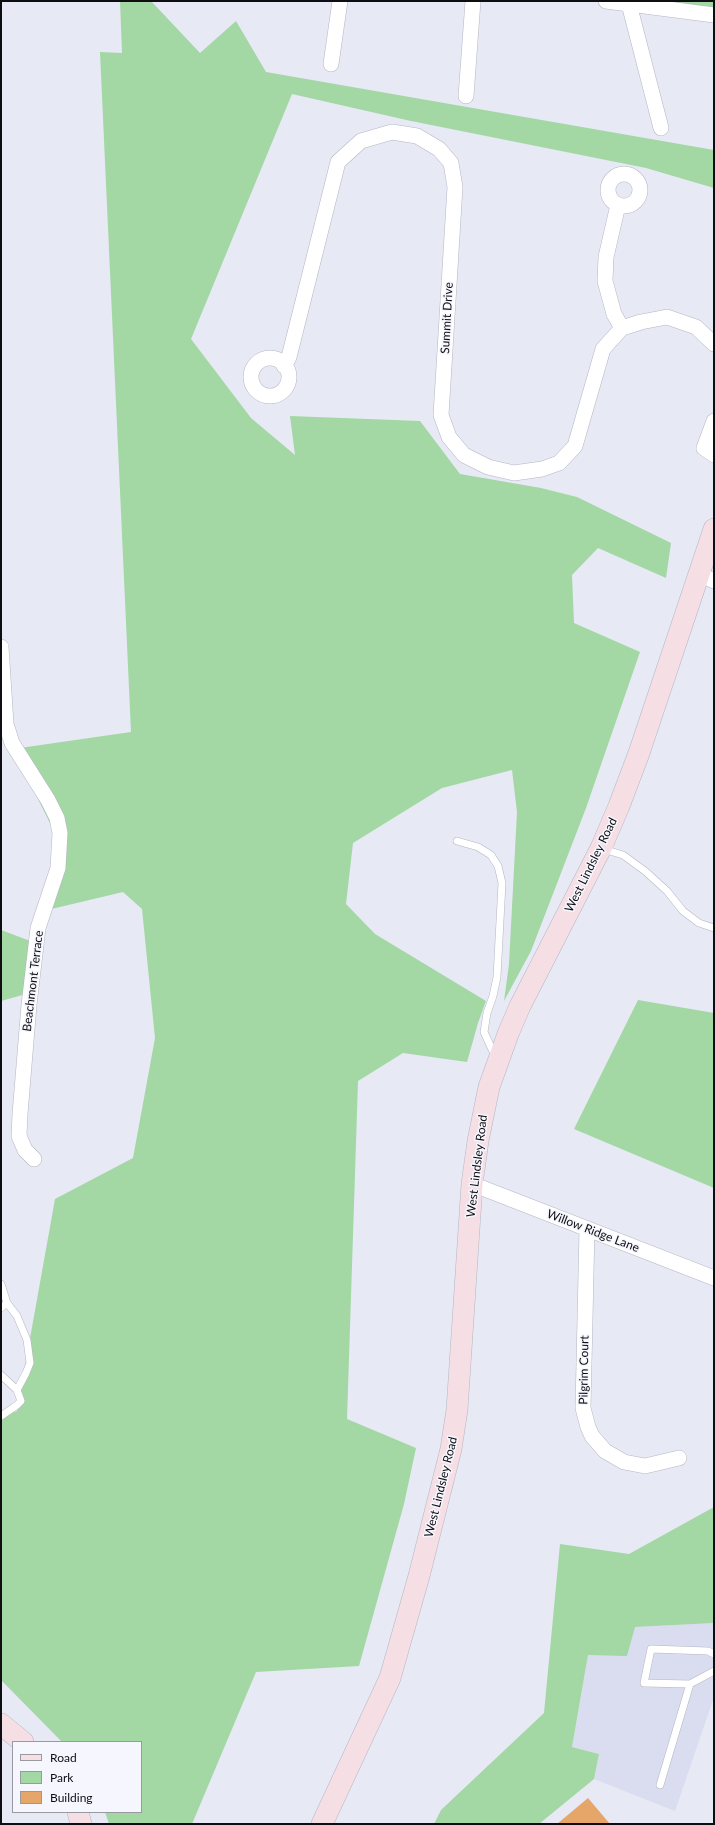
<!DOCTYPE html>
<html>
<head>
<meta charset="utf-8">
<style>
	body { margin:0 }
	#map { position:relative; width:715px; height:1825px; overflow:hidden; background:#e7e9f5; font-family:Lato,sans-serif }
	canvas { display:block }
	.frame { position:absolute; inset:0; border:2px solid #0e0e12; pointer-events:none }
	.legend { position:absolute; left:12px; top:1741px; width:130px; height:72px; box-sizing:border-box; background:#f6f7fe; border:1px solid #999aa0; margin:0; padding:5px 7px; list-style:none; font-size:12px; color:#0e0e12 }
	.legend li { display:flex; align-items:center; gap:8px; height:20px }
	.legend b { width:20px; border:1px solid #999aa0 }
</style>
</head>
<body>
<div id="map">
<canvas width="715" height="1825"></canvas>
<div class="frame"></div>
<ul class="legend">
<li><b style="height:5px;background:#f6dee5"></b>Road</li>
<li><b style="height:11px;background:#a3d7a4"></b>Park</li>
<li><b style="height:11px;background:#e7a669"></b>Building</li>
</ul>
</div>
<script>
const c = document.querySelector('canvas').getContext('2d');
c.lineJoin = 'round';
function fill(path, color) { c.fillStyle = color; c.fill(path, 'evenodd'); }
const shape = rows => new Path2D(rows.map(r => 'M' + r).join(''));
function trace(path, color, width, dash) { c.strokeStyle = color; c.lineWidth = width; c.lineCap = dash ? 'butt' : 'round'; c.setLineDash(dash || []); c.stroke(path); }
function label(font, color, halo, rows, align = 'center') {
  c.font = font + ' Lato,sans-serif'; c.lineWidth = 3; c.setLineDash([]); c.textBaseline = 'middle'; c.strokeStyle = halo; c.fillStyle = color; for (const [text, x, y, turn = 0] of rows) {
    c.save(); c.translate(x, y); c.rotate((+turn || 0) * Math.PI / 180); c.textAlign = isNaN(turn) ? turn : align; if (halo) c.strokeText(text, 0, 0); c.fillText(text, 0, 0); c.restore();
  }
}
fill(shape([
	[714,1623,714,1697,675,1811,594,1779,599,1754,572,1747,588,1655,635,1627]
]), '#daddef');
fill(shape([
	[120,1,151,1,200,53,236,21,266,72,714,150,714,188,646,168,411,121,292,94,191,339,251,418,295,455,290,416,420,421,460,474,541,488,577,497,671,543,666,578,598,548,572,575,574,623,640,652,586,808,531,951,504,1001,509,964,517,812,512,770,442,788,353,843,346,904,375,934,486,1001,478,1023,467,1062,403,1053,358,1081,347,1419,416,1448,404,1504,359,1666,256,1672,192,1824,109,1824,105,1812,141,1812,141,1742,62,1742,1,1680,1,1416,17,1411,55,1199,133,1158,155,1038,142,909,123,892,43,911,61,845,13,749,131,732,100,52,122,53],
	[640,1,714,1,714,16],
	[1,930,33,942,26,994,1,1001],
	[638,1000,714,1013,714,1188,574,1129],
	[714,1507,714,1623,635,1627,627,1656,588,1655,572,1747,599,1754,594,1779,539,1824,434,1824,441,1810,544,1713,560,1544,629,1554]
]), '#a3d7a4');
fill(shape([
	[588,1798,610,1824,557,1824]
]), '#e7a669');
const lane = shape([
	[457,841,478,847,491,855,498,866,502,883,497,977,493,996,487,1013,484,1032,495,1056],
	[603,849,623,855,645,871,667,891,683,911,699,923,714,928],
	[1,1284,7,1303,1,1308],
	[7,1303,17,1316,27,1340,30,1363,26,1373,17,1390],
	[1,1375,17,1390,21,1401,17,1405,1,1416],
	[690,1684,644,1683,651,1649,708,1651,714,1654],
	[660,1785,690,1684,714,1671]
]);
const street = shape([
	[606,1,714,15],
	[629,4,661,128],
	[331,64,340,1],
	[466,96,473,1],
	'608 190a16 16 0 1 1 32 0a16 16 0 1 1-32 0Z',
	[618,205,606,257,605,281,614,314,622,328],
	'251 377a19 19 0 1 1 38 0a19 19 0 1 1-38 0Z',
	[284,366,289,357,338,162,361,141,392,132,417,136,439,149,451,163,455,187,441,415,449,437,464,455,488,467,514,473,542,469,559,463,575,446,603,349,622,328,641,322,667,317,696,327,714,344],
	[714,421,704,448,714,455],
	[699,574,714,581],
	[1,647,6,724,12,743,48,800,57,818,60,833,58,868,38,928,29,1005,20,1114,19,1136,25,1150,34,1159],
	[472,1184,714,1278],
	[587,1229,583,1408,588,1427,592,1436,605,1451,624,1462,645,1466,679,1458]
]);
const secondary = shape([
	[1,1724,23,1742],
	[78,1812,81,1824],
	[322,1824,390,1678,419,1576,451,1449,457,1410,472,1184,478,1141,489,1087,508,1034,520,1006,601,848,619,806,639,753,714,529]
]);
trace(lane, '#b4b6c2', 8);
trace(street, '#b4b6c2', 16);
trace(secondary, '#b4b6c2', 22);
trace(lane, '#fff', 7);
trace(street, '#fff', 15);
trace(secondary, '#f6dee5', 21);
label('12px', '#0e0e12', '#f6f7fe', [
	["Summit Drive",447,318,-87],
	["West Lindsley Road",591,865,-64],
	["Beachmont Terrace",33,981,-83],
	["West Lindsley Road",477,1166,-83],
	["Willow Ridge Lane",593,1231,21],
	["Pilgrim Court",584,1370,-89],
	["West Lindsley Road",441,1487,-76]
]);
</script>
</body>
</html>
